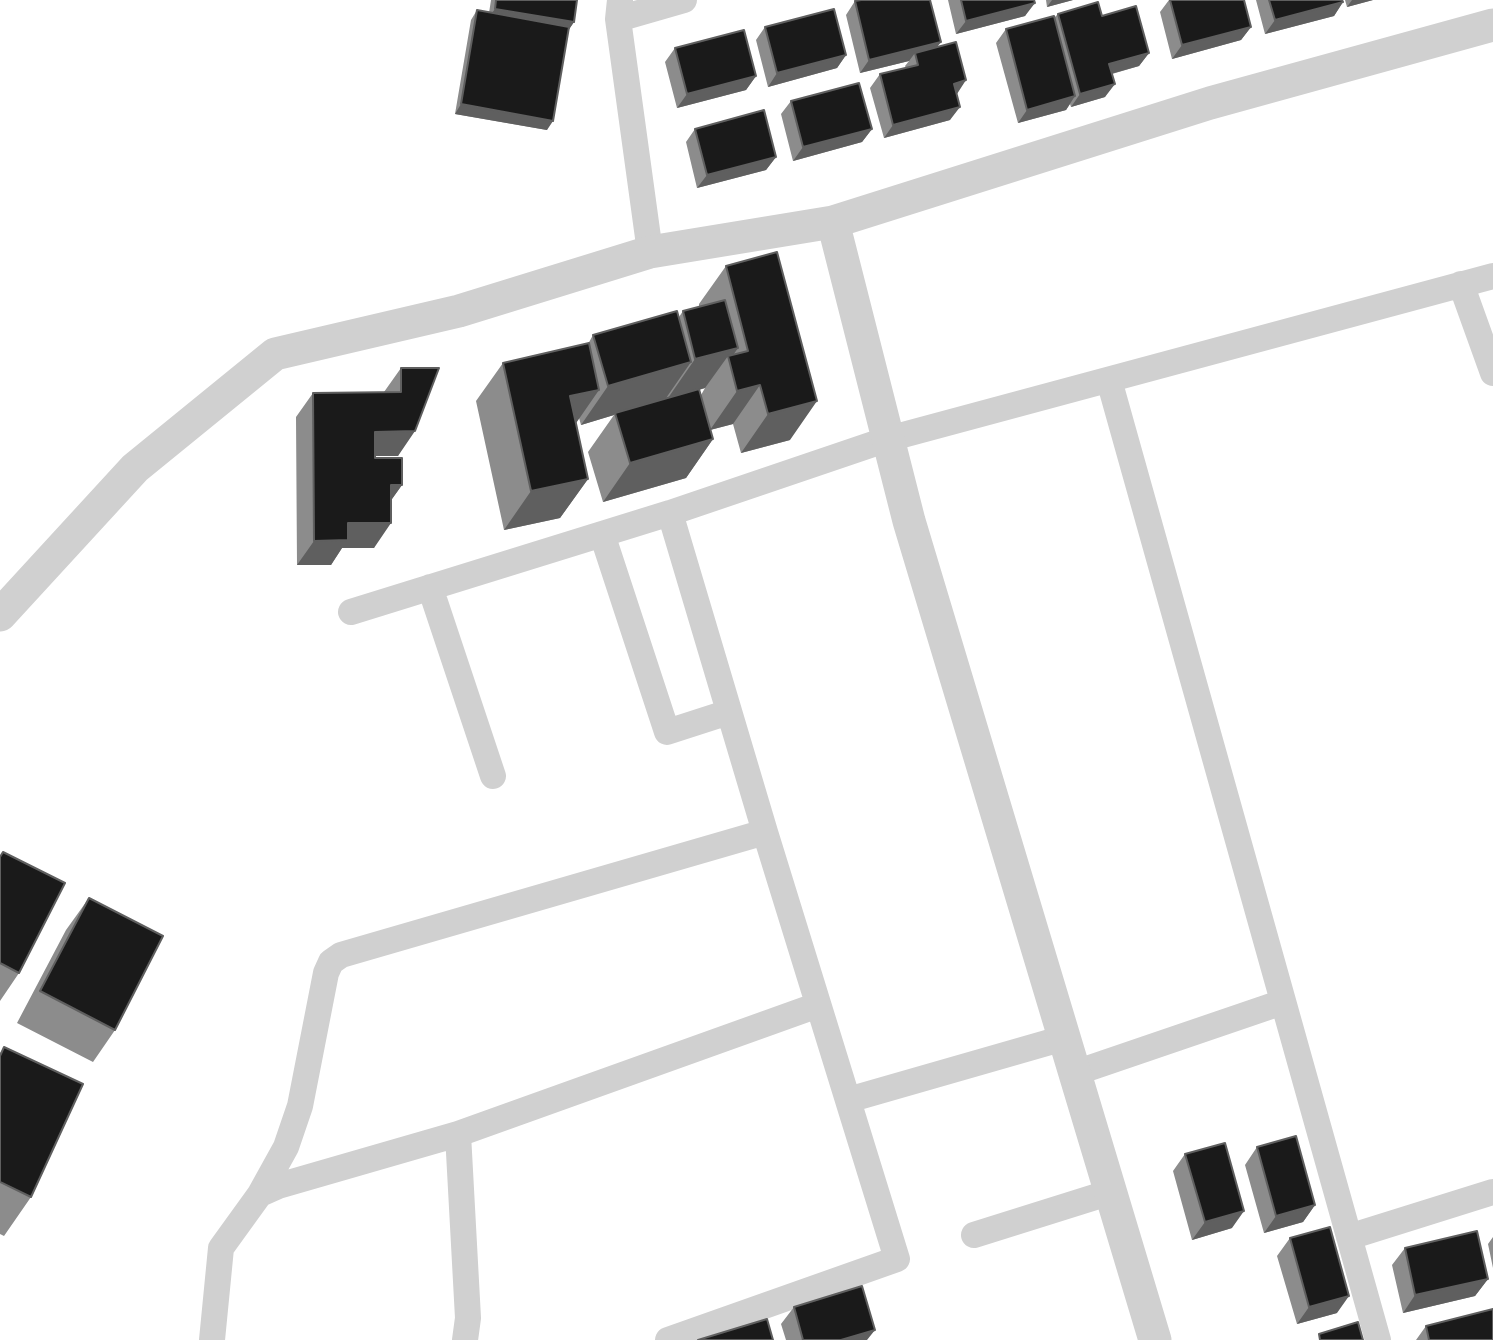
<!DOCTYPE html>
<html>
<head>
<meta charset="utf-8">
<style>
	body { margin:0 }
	canvas { display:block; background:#fff }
</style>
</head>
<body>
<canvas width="1493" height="1340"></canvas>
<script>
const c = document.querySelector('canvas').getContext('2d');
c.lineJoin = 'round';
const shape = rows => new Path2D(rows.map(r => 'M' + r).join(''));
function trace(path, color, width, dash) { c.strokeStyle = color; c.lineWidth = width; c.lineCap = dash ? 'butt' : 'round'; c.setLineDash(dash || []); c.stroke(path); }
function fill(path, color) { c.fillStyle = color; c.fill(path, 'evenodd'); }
trace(shape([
	[620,0,618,19,650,252],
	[618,19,684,0],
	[1461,284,1493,373],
	[1109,380,1378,1340],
	[602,534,667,732,729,712],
	[430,587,493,776],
	[351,612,670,513,888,439,1493,276],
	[1075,1073,1283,1002],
	[848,1100,1064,1038],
	[260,1194,278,1186,458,1134],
	[974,1235,1111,1192],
	[1349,1237,1493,1192],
	[212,1340,221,1248,260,1194,286,1147,300,1106,326,973,331,962,341,955,765,832],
	[465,1340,468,1318,458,1134,818,1005],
	[668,1340,897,1259,765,832,670,513]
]), '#d0d0d0', 26);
trace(shape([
	[833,222,909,521,1155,1340],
	[0,615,135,468,275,354,459,311,650,252,833,222,1210,103,1493,25]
]), '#d0d0d0', 33);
fill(shape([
	[491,0,577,0,574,22,569,29,547,130,455,114,471,20,477,10,489,13],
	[948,0,1034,0,1025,16,956,34],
	[1046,0,1073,0,1047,7],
	[1169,0,1244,0,1251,27,1241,40,1172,59,1160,12],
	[1256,0,1342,0,1343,2,1334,16,1265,34],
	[1345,0,1373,0,1347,7],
	[855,1,937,47,956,94,950,120,884,138,870,88,880,74,906,68,905,66,909,61,860,73,846,15],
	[1058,14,1102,16,1149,53,1139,66,1112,74,1105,97,1071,107,1070,104,1066,110,1018,123,996,43,1006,29,1054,18],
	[765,27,846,55,837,68,768,87,756,40],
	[675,48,756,76,746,90,677,108,665,62],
	[791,101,872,129,862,142,793,161,781,114],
	[695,129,776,157,766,170,697,188,686,142],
	[726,266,790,440,741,453,733,424,710,430,713,439,686,478,603,502,588,452,614,415,581,425,579,418,575,423,588,479,560,518,504,530,476,401,503,363,588,344,593,335,679,317,683,311,699,307,699,304],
	[705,388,701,395,699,390],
	[401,368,439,368,398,456,375,456,375,458,402,485,391,500,374,548,342,548,331,565,297,565,296,417,313,393,384,392],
	[3,852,19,973,0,1001,0,856],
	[89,898,115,1030,93,1062,17,1023,66,930],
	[4,1047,31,1197,4,1236,0,1234,0,1053],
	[1257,1147,1315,1205,1303,1222,1264,1233,1245,1165],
	[1185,1154,1232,1228,1192,1240,1173,1171],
	[1493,1237,1493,1268,1488,1244],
	[1290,1238,1337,1313,1297,1324,1277,1256],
	[1405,1248,1488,1279,1475,1296,1403,1313,1392,1265],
	[794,1307,867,1340,786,1340,781,1324],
	[1426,1326,1493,1340,1416,1340]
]), '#8c8c8c');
fill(shape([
	[1052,0,1073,0,1047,7],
	[1352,0,1373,0,1347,7],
	[1343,2,1334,16,1265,34,1275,20],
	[1035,3,1025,16,956,34,966,21],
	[495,9,574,22,568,31,488,18],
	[1251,27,1241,40,1172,59,1182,45],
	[941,42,931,55,915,53,909,61,860,73,869,60],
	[1149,53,1139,66,1100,77,1109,64],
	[846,55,837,68,768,87,777,73],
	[756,76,746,90,677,108,687,94],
	[966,80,957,94,954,84],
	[1115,84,1105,97,1071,107,1080,94],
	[1075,96,1066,110,1018,123,1027,110],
	[461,104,553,121,547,130,455,114],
	[960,107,950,120,884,138,893,125],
	[872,129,862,142,793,161,803,147],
	[776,157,766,170,697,188,707,175],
	[738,348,729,361,728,356,705,388,668,398,695,359],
	[691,362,664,401,615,413,614,415,581,425,608,386],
	[760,385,733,424,710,430,737,391],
	[599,390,572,429,570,396],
	[817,401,790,440,741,453,768,414],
	[415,431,398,456,358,456,375,432],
	[713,439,686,478,603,502,630,463],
	[588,479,560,518,504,530,531,491],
	[391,485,402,485,385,509],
	[348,523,391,523,374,548,342,548,331,565,297,565,314,541],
	[1315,1205,1303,1222,1264,1233,1276,1216],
	[1244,1211,1232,1228,1192,1240,1205,1222],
	[1488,1279,1475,1296,1403,1313,1415,1295],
	[1349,1296,1337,1313,1297,1324,1309,1307],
	[875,1330,867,1340,841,1340]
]), '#5f5f5f');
const building = shape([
	[496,0,577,0,574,22,495,9,496,0],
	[861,0,930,0,941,42,869,60,855,1,861,0],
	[961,0,1034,0,1035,3,966,21,961,0],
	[1170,0,1244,0,1251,27,1182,45,1170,0],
	[1269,0,1342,0,1343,2,1275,20,1269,0],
	[1098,2,1102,16,1136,6,1149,53,1109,64,1115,84,1080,94,1058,14,1098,2],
	[834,9,846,55,777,73,765,27,834,9],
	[477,10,569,27,553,121,461,104,477,10],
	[1054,16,1075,96,1027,110,1006,29,1054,16],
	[744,30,756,76,687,94,675,48,744,30],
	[956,42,966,80,954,84,960,107,893,125,880,74,918,65,915,53,956,42],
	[859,83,872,129,803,147,791,101,859,83],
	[764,110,776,157,707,175,695,129,764,110],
	[777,252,817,401,768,414,760,385,737,391,728,356,748,351,726,266,777,252],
	[725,300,738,348,695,359,683,311,725,300],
	[677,311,691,362,608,386,593,335,677,311],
	[589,343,599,390,570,396,588,479,531,491,503,363,589,343],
	[401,368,439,368,415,431,375,432,375,458,402,458,402,485,391,485,391,523,348,523,348,540,314,541,313,393,401,392,401,368],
	[699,389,713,439,630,463,615,413,699,389],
	[3,852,65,883,19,973,0,963,0,857,3,852],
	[89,898,163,936,115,1030,40,991,89,898],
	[4,1047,83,1084,31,1197,0,1182,0,1056,4,1047],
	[1296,1136,1315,1205,1276,1216,1257,1147,1296,1136],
	[1225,1143,1244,1211,1205,1222,1185,1154,1225,1143],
	[1330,1227,1349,1296,1309,1307,1290,1238,1330,1227],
	[1477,1231,1488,1279,1415,1295,1405,1248,1477,1231],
	[862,1286,875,1330,841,1340,803,1340,794,1307,862,1286],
	[1493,1309,1493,1340,1429,1340,1426,1326,1493,1309],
	[767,1319,773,1340,698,1340,767,1319],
	[1358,1322,1363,1340,1320,1340,1319,1334,1358,1322]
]);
fill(building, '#1a1a1a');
trace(building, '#5f5f5f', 2);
</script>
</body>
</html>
